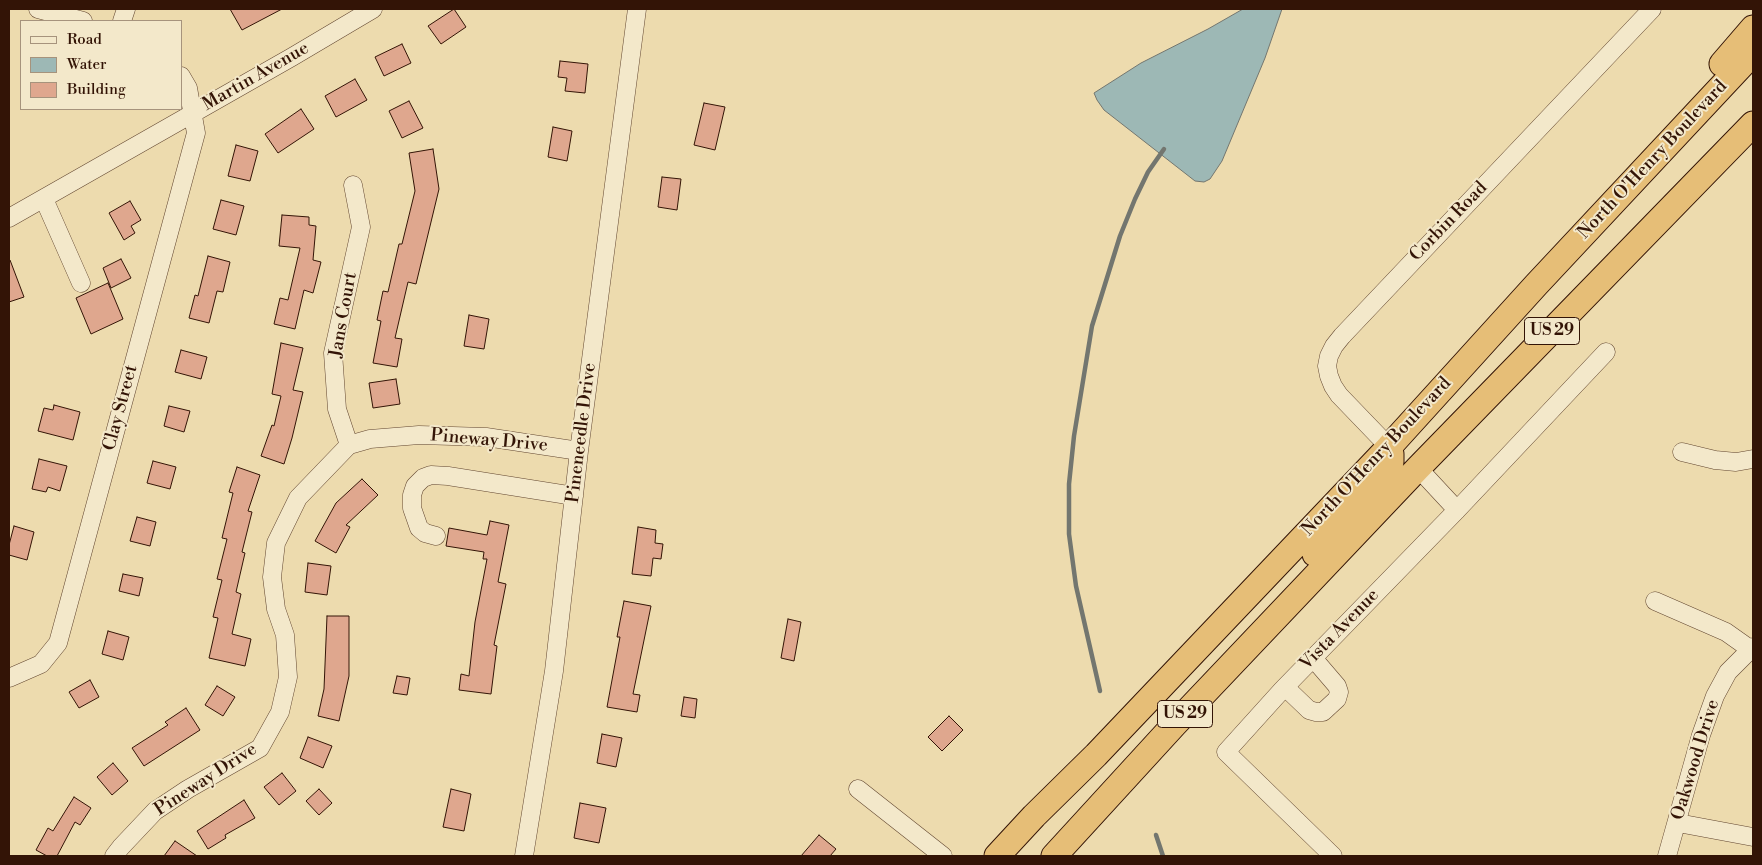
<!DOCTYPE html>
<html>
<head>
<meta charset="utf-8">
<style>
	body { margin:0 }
	#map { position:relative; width:1762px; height:865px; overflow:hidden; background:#eddbae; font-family:"Libre Bodoni",serif }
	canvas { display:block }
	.frame { position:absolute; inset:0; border:10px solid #331406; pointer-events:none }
	.legend { position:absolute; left:20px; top:20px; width:162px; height:90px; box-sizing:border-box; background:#f3e8ca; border:1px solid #a6937c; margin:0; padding:6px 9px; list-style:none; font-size:15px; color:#331406 }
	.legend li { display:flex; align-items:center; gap:10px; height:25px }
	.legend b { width:25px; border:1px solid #a6937c }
</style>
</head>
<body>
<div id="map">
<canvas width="1762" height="865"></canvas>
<div class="frame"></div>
<ul class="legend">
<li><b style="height:6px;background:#f3e8ca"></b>Road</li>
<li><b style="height:14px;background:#9db8b5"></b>Water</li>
<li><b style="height:14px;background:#dfa78e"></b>Building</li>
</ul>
</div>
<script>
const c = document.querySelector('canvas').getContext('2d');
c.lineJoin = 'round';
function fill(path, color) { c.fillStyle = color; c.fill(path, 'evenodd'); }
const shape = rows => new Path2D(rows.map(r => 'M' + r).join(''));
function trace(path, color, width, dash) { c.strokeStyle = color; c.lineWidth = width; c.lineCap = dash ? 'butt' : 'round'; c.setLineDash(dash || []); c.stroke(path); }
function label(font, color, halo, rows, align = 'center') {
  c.font = font + ' "Libre Bodoni",serif'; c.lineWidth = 4; c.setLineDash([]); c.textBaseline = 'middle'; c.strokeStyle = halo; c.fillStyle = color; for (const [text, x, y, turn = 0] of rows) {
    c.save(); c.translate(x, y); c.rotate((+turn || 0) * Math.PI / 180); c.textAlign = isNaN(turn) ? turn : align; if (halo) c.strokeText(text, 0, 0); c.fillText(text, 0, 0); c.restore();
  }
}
const water = shape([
	[1243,9,1282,9,1265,58,1222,161,1210,179,1204,182,1195,181,1104,110,1097,100,1094,93,1141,63,1208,29,1243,9]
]);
fill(water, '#9db8b5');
trace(water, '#73766f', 1);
trace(shape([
	[1100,691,1076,586,1069,534,1069,484,1074,436,1092,326,1120,236,1135,199,1148,172,1164,149],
	[1156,835,1163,856]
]), '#73766f', 4.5);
const building = shape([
	[230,9,282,9,242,30,230,9],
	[454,9,466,27,441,44,428,26,454,9],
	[402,44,411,63,384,76,375,57,402,44],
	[560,61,588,64,585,93,565,91,567,78,558,77,560,61],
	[355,79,367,100,336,117,325,96,355,79],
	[409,101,423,128,402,138,389,111,409,101],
	[704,103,725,107,715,150,694,145,704,103],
	[301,109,314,129,278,153,265,134,301,109],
	[553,127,572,131,567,161,548,157,553,127],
	[236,145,258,151,250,181,228,176,236,145],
	[433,149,439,189,416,284,408,282,395,338,402,339,397,367,373,363,381,321,377,320,383,291,388,292,399,244,402,244,415,191,409,153,433,149],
	[662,177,681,179,677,210,658,207,662,177],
	[221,200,244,206,236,235,213,229,221,200],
	[130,201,141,220,131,226,135,233,124,240,109,213,130,201],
	[282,215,309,217,309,225,316,226,313,260,321,262,313,293,304,290,295,329,274,324,280,298,288,300,300,248,279,246,282,215],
	[208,256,230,262,223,292,217,291,209,323,189,318,195,295,198,296,208,256],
	[121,259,131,278,111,288,103,268,121,259],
	[9,260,10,260,24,297,9,302,9,260],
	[108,283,123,319,91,334,76,298,108,283],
	[469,315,489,319,484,349,464,346,469,315],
	[281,343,303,348,293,390,303,392,292,438,284,464,261,456,272,425,274,426,281,396,272,394,281,343],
	[181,350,207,357,201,379,175,372,181,350],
	[396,379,400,404,373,408,369,383,396,379],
	[54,405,80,412,73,440,38,431,44,408,53,410,54,405],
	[169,406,190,411,184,432,164,426,169,406],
	[39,459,67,466,60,491,48,487,46,492,32,489,39,459],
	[153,461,176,467,170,489,147,483,153,461],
	[237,467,260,475,248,511,252,512,242,552,245,553,236,592,241,594,232,634,251,639,245,666,209,658,218,618,213,617,222,580,217,579,227,539,222,538,233,493,229,492,237,467],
	[362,479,378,495,346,525,350,527,336,553,315,541,336,503,362,479],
	[137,517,156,522,150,546,130,541,137,517],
	[490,521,509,525,498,582,506,584,494,645,497,646,491,694,459,690,461,674,469,676,475,622,487,559,483,559,484,552,446,546,449,528,487,535,490,521],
	[14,526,34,532,27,560,9,555,9,545,14,526],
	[638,527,656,530,655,543,663,544,661,559,653,558,651,576,632,574,638,527],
	[308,563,331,566,327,595,305,592,308,563],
	[123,574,143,578,139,596,119,591,123,574],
	[624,601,651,606,633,694,640,695,637,712,607,707,620,637,617,637,624,601],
	[327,616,349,616,349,676,339,721,318,716,324,689,327,616],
	[788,619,801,622,794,661,781,658,788,619],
	[108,631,129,637,123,660,102,654,108,631],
	[397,676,410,678,407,695,393,693,397,676],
	[90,680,99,697,79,708,69,692,90,680],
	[217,686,235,697,223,716,205,705,217,686],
	[684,697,697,699,695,718,681,716,684,697],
	[186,708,200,730,144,766,132,748,168,725,165,722,186,708],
	[949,716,963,730,942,751,928,737,949,716],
	[602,734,622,738,616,767,597,763,602,734],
	[308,737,332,746,323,768,300,758,308,737],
	[113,763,128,781,112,795,97,777,113,763],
	[282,773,296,791,279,805,264,787,282,773],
	[319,789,332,803,319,815,306,801,319,789],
	[451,789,471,794,464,831,443,827,451,789],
	[74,797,91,808,80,825,75,822,57,856,47,856,36,850,48,828,53,831,74,797],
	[244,800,255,818,225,835,226,838,208,849,197,831,244,800],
	[580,803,606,808,599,843,574,838,580,803],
	[819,835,836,849,830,856,801,856,819,835],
	[175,841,197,856,164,856,175,841]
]);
fill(building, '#dfa78e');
trace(building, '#331406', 1);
const minor = shape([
	[38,9,83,21],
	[122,21,126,9],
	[44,199,81,283],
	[9,218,292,57,373,9],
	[349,445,337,409,333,353,361,227,353,185],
	[1389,447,1339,395,1333,386,1329,376,1327,366,1329,356,1334,346,1342,336,1652,9],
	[1682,452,1715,460,1736,462,1753,459],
	[1418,468,1457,510],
	[436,536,425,533,419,528,412,508,412,495,415,486,423,478,431,475,448,476,574,496],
	[1655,601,1726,632,1750,649],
	[9,678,41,664,58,643,196,133,188,88,181,76],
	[1285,687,1309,710,1316,712,1323,712,1337,699,1339,692,1337,686,1313,658],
	[858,789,943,856],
	[1678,823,1753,837],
	[114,856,121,847,155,811,188,789,260,748,280,712,288,677,285,635,276,609,272,577,276,543,298,498,349,445,370,439,419,435,486,437,579,451],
	[524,856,554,671,579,451,637,9],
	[1333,856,1226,752,1282,690,1457,510,1606,352],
	[1667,856,1701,735,1715,696,1728,672,1753,647]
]);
const highway = shape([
	[1722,64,1753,28],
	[1315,554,1342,522,1383,478,1391,462,1391,454,1389,447],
	[997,856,1034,816,1096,755,1389,447,1536,285,1753,53],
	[1054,856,1174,725,1418,468,1753,124]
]);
trace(minor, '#624630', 19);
trace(highway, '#331406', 27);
trace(minor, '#f3e8ca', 18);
trace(highway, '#e6be77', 25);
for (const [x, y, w] of [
	[1552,331,55],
	[1185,714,55]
]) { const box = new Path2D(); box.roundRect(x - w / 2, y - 13.5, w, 27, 4); c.fillStyle = '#f3e8ca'; c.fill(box); trace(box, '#331406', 1); }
label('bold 16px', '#331406', null, [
	["US 29",1552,331],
	["US 29",1185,714]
]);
label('18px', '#331406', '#f3e8ca', [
	["Martin Avenue",256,77,-30],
	["North O'Henry Boulevard",1653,160,-47],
	["Corbin Road",1449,222,-46],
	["Jans Court",344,315,-80],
	["Clay Street",121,408,-75],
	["Pineneedle Drive",582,433,-83],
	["Pineway Drive",489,441,5],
	["North O'Henry Boulevard",1377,457,-47],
	["Vista Avenue",1340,630,-46],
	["Oakwood Drive",1696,760,-73],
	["Pineway Drive",206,780,-33]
]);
</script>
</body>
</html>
